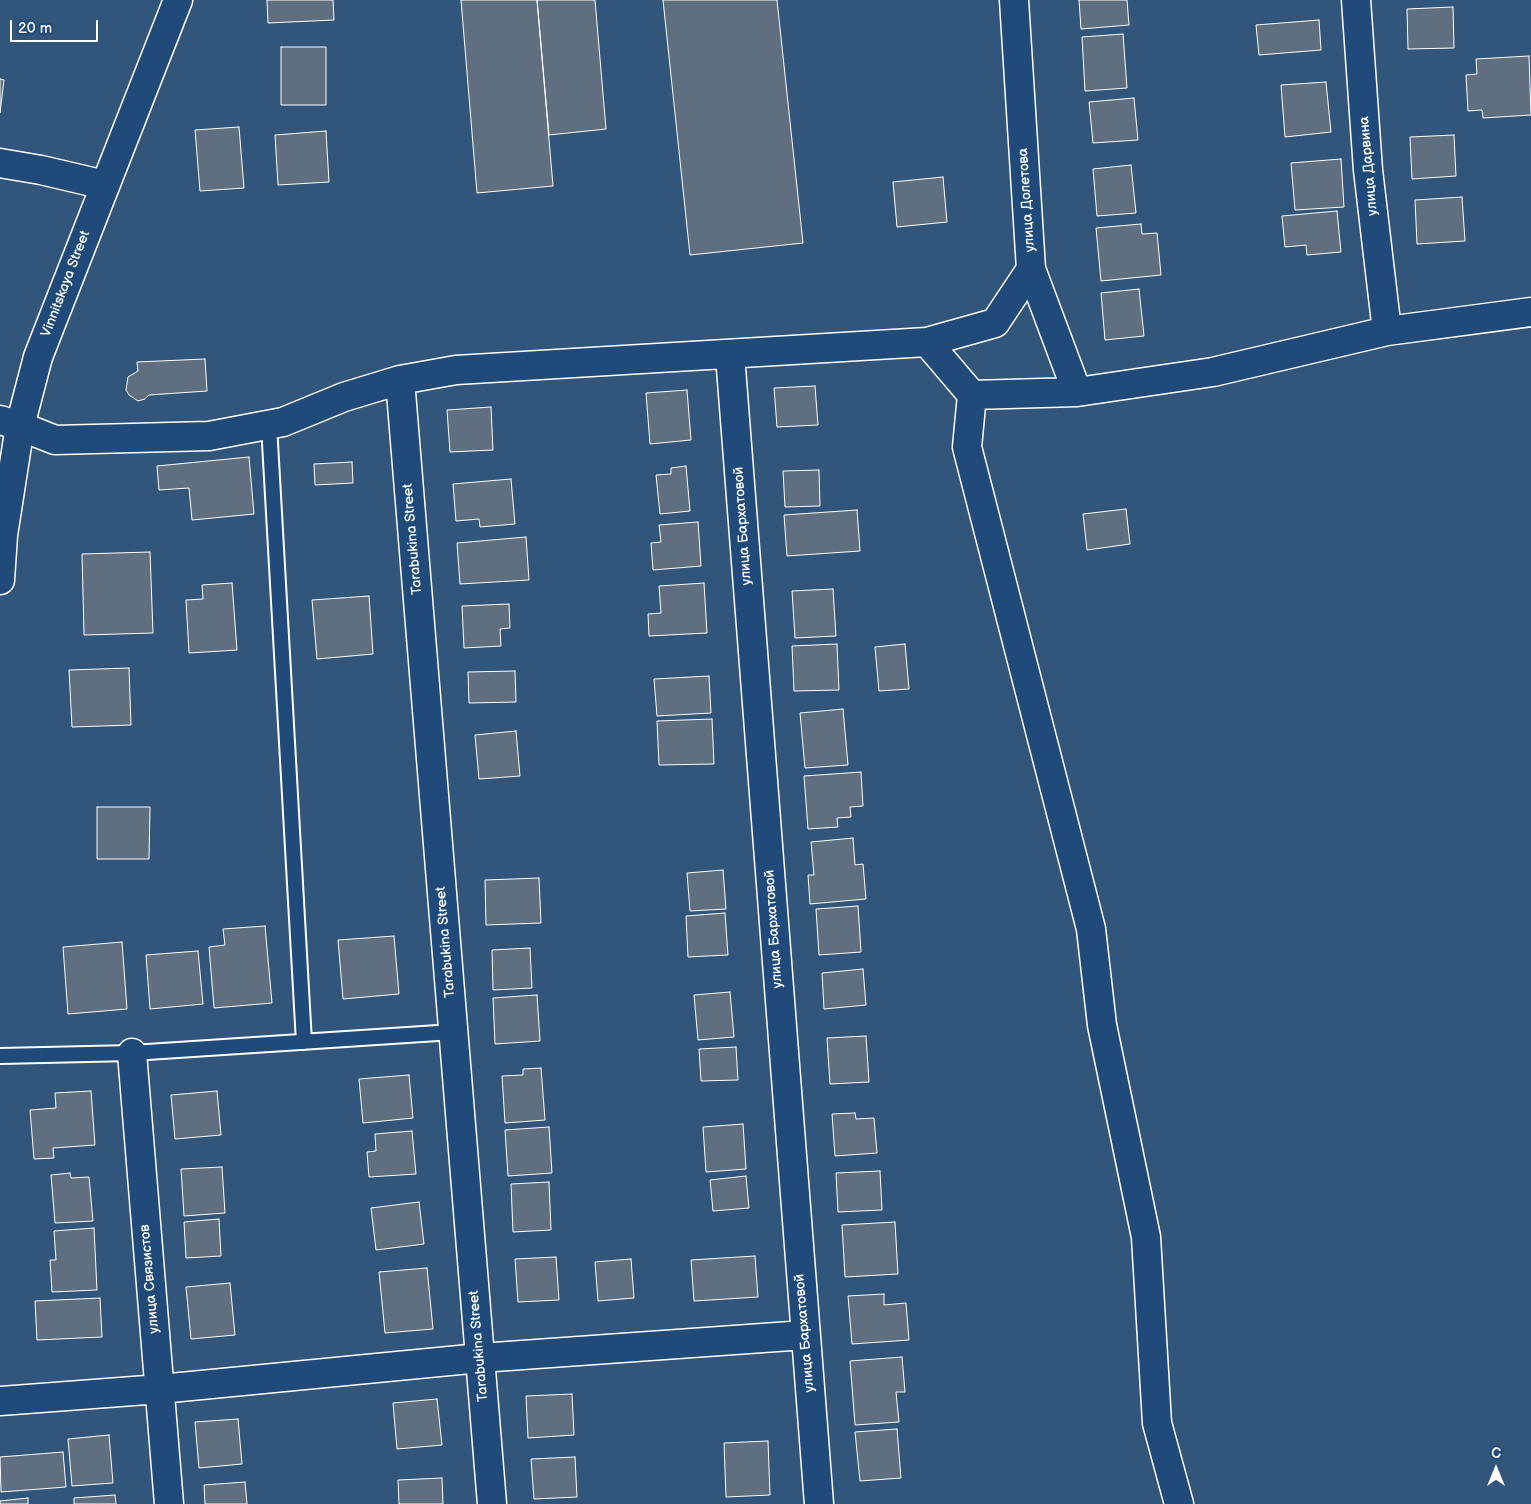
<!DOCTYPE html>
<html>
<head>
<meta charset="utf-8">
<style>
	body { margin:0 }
	#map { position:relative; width:1531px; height:1504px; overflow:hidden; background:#32557c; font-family:"Balsamiq Sans",sans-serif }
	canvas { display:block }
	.north { position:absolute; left:1471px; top:1444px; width:50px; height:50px; -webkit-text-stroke:4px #1f4a7a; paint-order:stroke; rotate:0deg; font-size:14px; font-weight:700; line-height:20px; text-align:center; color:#fff }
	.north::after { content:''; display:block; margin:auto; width:18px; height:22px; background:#fff; clip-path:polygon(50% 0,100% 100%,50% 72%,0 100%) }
	.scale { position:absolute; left:10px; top:20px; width:88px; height:22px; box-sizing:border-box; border:2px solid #fff; border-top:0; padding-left:6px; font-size:15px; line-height:18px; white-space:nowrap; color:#fff; -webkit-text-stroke:4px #1f4a7a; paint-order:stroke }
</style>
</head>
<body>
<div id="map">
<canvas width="1531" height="1504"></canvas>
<div class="north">С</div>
<div class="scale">20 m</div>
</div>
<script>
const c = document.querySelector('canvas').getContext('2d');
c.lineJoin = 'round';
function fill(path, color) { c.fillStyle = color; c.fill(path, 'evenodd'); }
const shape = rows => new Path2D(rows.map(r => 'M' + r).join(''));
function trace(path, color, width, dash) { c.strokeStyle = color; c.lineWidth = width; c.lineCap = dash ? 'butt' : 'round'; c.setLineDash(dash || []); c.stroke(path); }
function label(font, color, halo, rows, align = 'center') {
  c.font = font + ' "Balsamiq Sans",sans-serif'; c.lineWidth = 4.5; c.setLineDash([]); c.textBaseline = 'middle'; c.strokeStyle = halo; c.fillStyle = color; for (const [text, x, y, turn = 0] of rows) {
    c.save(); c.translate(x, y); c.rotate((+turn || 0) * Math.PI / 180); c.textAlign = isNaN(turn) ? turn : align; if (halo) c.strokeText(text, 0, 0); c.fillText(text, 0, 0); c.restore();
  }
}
const building = shape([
	[267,0,333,0,334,20,268,23,267,0],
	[461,0,537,0,553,186,477,193,461,0],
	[537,0,595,0,606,129,549,135,537,0],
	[663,0,777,0,803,243,690,255,663,0],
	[1079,0,1127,0,1129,25,1081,29,1079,0],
	[1453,7,1454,48,1408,49,1407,9,1453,7],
	[1319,20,1321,50,1259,55,1256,25,1319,20],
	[1123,34,1127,88,1085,91,1082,37,1123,34],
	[281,47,326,47,326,105,281,105,281,47],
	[1529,56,1531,115,1483,118,1482,110,1468,111,1466,75,1477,74,1476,59,1529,56],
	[0,79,4,80,0,113,0,79],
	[1326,82,1331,132,1285,137,1281,85,1326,82],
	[1134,98,1138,140,1093,143,1089,102,1134,98],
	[239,127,244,188,200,191,195,130,239,127],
	[326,131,329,182,278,185,275,135,326,131],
	[1454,135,1456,176,1412,179,1410,137,1454,135],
	[1341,159,1344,207,1295,210,1291,163,1341,159],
	[1131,165,1136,213,1097,216,1093,169,1131,165],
	[943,177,947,222,897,227,893,182,943,177],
	[1462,197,1465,241,1417,244,1415,200,1462,197],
	[1337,211,1341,252,1307,255,1306,245,1285,247,1282,216,1337,211],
	[1141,224,1142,234,1157,233,1161,275,1101,281,1096,228,1141,224],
	[1139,289,1144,336,1105,340,1101,293,1139,289],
	[205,359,207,391,149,395,145,399,138,401,129,395,126,390,128,377,138,371,137,362,205,359],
	[815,386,818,425,777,427,774,388,815,386],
	[687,390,691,440,650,444,646,393,687,390],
	[491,407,493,450,450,452,447,410,491,407],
	[249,457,254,514,192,520,189,488,159,490,157,466,249,457],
	[352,462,353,483,315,485,314,464,352,462],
	[686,466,690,511,660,514,656,475,671,474,671,468,686,466],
	[819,470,820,506,785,507,783,471,819,470],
	[511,479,515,524,480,527,479,519,456,521,453,484,511,479],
	[1126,509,1130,544,1087,550,1083,514,1126,509],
	[857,510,860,551,787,556,784,515,857,510],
	[698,522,701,566,653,570,651,543,661,542,659,525,698,522],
	[526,537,529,580,460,584,457,543,526,537],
	[150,552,153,633,84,635,82,554,150,552],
	[232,583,237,650,189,653,186,600,203,599,202,585,232,583],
	[704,583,707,633,649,636,648,614,661,613,659,586,704,583],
	[833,589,836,636,795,638,792,591,833,589],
	[369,596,373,654,317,659,312,600,369,596],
	[509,604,510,628,500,629,501,646,464,648,462,606,509,604],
	[837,644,839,690,794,691,792,646,837,644],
	[905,644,909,689,879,691,875,647,905,644],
	[129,668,131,725,72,727,69,670,129,668],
	[515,671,516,702,469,703,468,672,515,671],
	[709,676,711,713,657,716,654,679,709,676],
	[843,709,848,765,805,768,800,713,843,709],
	[712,719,714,764,659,765,657,721,712,719],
	[516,731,520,776,479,779,475,735,516,731],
	[861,772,863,806,850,807,851,817,837,818,838,827,808,829,804,776,861,772],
	[97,807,150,807,149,859,97,859,97,807],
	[853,838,855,865,863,864,866,899,810,904,808,875,814,875,811,842,853,838],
	[723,870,726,909,690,911,687,873,723,870],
	[539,878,541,923,486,925,485,880,539,878],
	[858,906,861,952,819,955,816,909,858,906],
	[725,913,728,955,688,957,686,916,725,913],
	[265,926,272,1003,214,1008,209,947,225,945,223,929,265,926],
	[394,936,399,994,343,999,338,940,394,936],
	[122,942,127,1009,68,1014,63,947,122,942],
	[530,948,532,988,493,990,492,950,530,948],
	[198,951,203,1004,150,1009,146,955,198,951],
	[863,969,866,1005,824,1009,822,973,863,969],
	[730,992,734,1037,698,1040,694,995,730,992],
	[537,995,540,1041,495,1044,493,998,537,995],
	[866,1036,869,1082,830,1084,827,1038,866,1036],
	[736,1047,738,1080,701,1081,699,1049,736,1047],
	[541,1068,545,1120,505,1123,502,1076,523,1075,523,1069,541,1068],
	[409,1075,413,1118,363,1123,359,1079,409,1075],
	[91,1091,95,1145,53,1148,54,1158,34,1159,30,1110,56,1108,55,1093,91,1091],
	[217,1091,221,1135,175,1139,171,1095,217,1091],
	[855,1113,856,1119,874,1118,877,1153,835,1156,832,1114,855,1113],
	[743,1124,746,1169,706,1172,703,1127,743,1124],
	[549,1127,552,1173,508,1176,505,1130,549,1127],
	[412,1131,416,1174,369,1177,367,1152,376,1151,375,1134,412,1131],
	[222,1167,225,1213,184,1216,181,1169,222,1167],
	[880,1171,882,1210,838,1212,836,1173,880,1171],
	[70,1173,71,1178,89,1177,93,1221,55,1223,51,1175,70,1173],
	[746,1176,749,1208,713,1211,710,1180,746,1176],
	[549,1182,551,1230,513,1232,511,1184,549,1182],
	[419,1202,424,1244,376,1250,371,1208,419,1202],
	[219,1219,221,1256,186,1258,184,1222,219,1219],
	[895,1222,898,1274,845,1277,842,1225,895,1222],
	[94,1228,97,1290,52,1292,50,1260,56,1260,54,1231,94,1228],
	[755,1256,758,1297,694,1301,691,1260,755,1256],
	[556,1257,559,1300,518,1302,515,1259,556,1257],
	[631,1259,634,1298,598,1301,595,1262,631,1259],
	[427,1268,433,1329,385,1333,379,1272,427,1268],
	[230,1283,235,1335,191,1339,186,1287,230,1283],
	[884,1294,884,1305,906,1303,909,1340,852,1344,848,1296,884,1294],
	[100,1298,102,1337,37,1340,35,1301,100,1298],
	[902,1357,905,1392,896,1392,899,1422,855,1425,850,1361,902,1357],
	[572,1394,574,1435,528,1438,526,1396,572,1394],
	[437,1399,442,1445,397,1449,393,1403,437,1399],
	[238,1419,242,1464,199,1468,195,1422,238,1419],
	[897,1429,901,1478,860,1481,855,1432,897,1429],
	[109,1435,113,1483,72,1486,68,1439,109,1435],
	[768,1441,770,1495,726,1497,724,1443,768,1441],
	[63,1452,66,1487,1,1492,0,1457,63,1452],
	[575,1457,577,1497,534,1499,531,1459,575,1457],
	[442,1478,443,1504,399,1504,398,1480,442,1478],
	[245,1482,247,1504,205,1504,204,1485,245,1482],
	[115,1495,116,1504,74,1504,74,1498,115,1495],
	[28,1498,28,1504,0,1504,0,1501,28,1498]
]);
fill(building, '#606f80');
trace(building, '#fff', 1);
const lane = shape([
	[269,425,304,1042],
	[0,1056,132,1053,453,1032]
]);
const street = shape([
	[1014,0,1031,269,1077,392],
	[1356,0,1368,170,1387,331],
	[0,163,41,170,105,185],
	[927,342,995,323,1031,269],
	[730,355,819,1504],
	[400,380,492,1504],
	[972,395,967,447,1091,929,1102,1025,1146,1237,1157,1423,1179,1504],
	[0,420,20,426,55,440,209,436,283,422,344,397,400,380,456,370,927,342,972,395,1077,392,1213,372,1387,331,1531,312],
	[132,1053,169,1504],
	[0,1401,160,1389,480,1358,805,1335]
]);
const secondary = shape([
	[0,580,3,535,20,426,38,357,178,0]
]);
trace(lane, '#fff', 18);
trace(street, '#fff', 31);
trace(secondary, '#fff', 31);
trace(lane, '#1f4a7a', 14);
trace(street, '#1f4a7a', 28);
trace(secondary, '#1f4a7a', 28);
label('14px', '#fff', '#1f4a7a', [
	["улица Дарвина",1369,166,-95],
	["улица Долетова",1027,200,-94],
	["Vinnitskaya Street",66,284,-69],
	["улица Бархатовой",743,526,-94],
	["Tarabukina Street",413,539,-95],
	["улица Бархатовой",774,929,-94],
	["Tarabukina Street",446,942,-95],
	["улица Связистов",150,1279,-95],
	["улица Бархатовой",805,1333,-95],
	["Tarabukina Street",479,1346,-95]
]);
</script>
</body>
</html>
